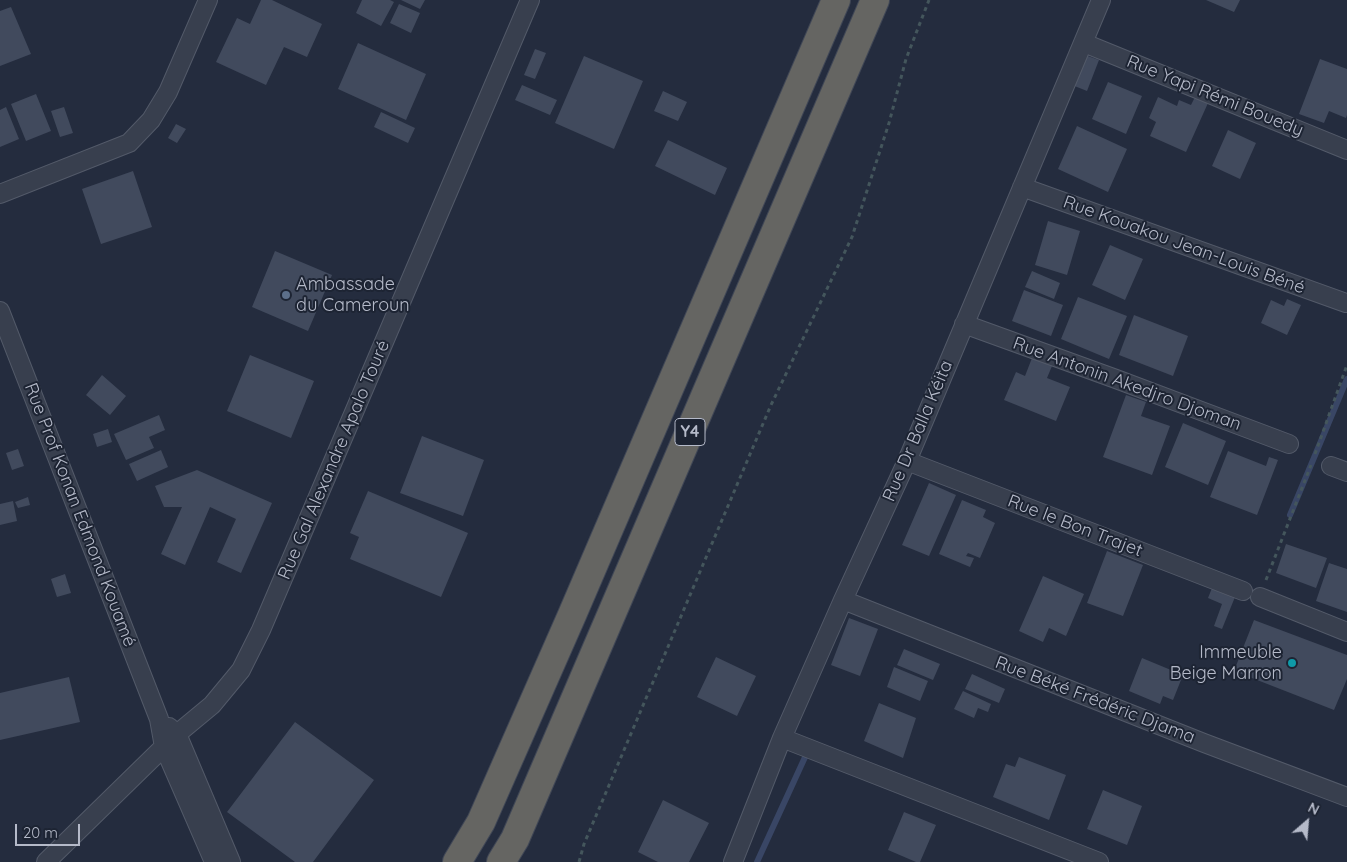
<!DOCTYPE html>
<html>
<head>
<meta charset="utf-8">
<style>
	body { margin:0 }
	#map { position:relative; width:1347px; height:862px; overflow:hidden; background:#242c3e; font-family:Quicksand,sans-serif }
	canvas { display:block }
	.north { position:absolute; left:1282px; top:797px; width:50px; height:50px; -webkit-text-stroke:4px #1d2433; paint-order:stroke; rotate:27deg; font-size:14px; font-weight:700; line-height:20px; text-align:center; color:#b5bac9 }
	.north::after { content:''; display:block; margin:auto; width:18px; height:22px; background:#b5bac9; clip-path:polygon(50% 0,100% 100%,50% 72%,0 100%) }
	.scale { position:absolute; left:15px; top:824px; width:65px; height:22px; box-sizing:border-box; border:2px solid #b5bac9; border-top:0; padding-left:6px; font-size:15px; line-height:18px; white-space:nowrap; color:#b5bac9; -webkit-text-stroke:4px #1d2433; paint-order:stroke }
</style>
</head>
<body>
<div id="map">
<canvas width="1347" height="862"></canvas>
<div class="north">N</div>
<div class="scale">20 m</div>
</div>
<script>
const c = document.querySelector('canvas').getContext('2d');
c.lineJoin = 'round';
const shape = rows => new Path2D(rows.map(r => 'M' + r).join(''));
function trace(path, color, width, dash) { c.strokeStyle = color; c.lineWidth = width; c.lineCap = dash ? 'butt' : 'round'; c.setLineDash(dash || []); c.stroke(path); }
function fill(path, color) { c.fillStyle = color; c.fill(path, 'evenodd'); }
function label(font, color, halo, rows, align = 'center') {
  c.font = font + ' Quicksand,sans-serif'; c.lineWidth = 4; c.setLineDash([]); c.textBaseline = 'middle'; c.strokeStyle = halo; c.fillStyle = color; for (const [text, x, y, turn = 0] of rows) {
    c.save(); c.translate(x, y); c.rotate((+turn || 0) * Math.PI / 180); c.textAlign = isNaN(turn) ? turn : align; if (halo) c.strokeText(text, 0, 0); c.fillText(text, 0, 0); c.restore();
  }
}
trace(shape([
	[1290,515,1347,379],
	[757,862,806,755]
]), '#394665', 6);
fill(shape([
	[261,0,272,0,322,24,307,57,284,47,266,85,216,62,237,18,250,24],
	[362,0,390,0,394,2,381,26,356,13],
	[401,0,425,0,420,9],
	[1206,0,1240,0,1234,12],
	[399,4,420,13,411,33,390,23],
	[11,7,31,54,0,66,0,11],
	[358,43,426,74,406,120,338,89],
	[535,49,546,53,535,79,524,75],
	[1085,55,1099,60,1087,91,1072,85],
	[584,56,643,81,614,149,555,123],
	[1320,59,1347,69,1347,115,1346,118,1329,111,1324,123,1299,114],
	[1108,82,1142,96,1126,134,1092,119],
	[522,85,557,100,550,115,515,100],
	[663,91,687,102,678,121,654,111],
	[36,94,51,131,26,141,11,104],
	[1158,97,1177,106,1179,100,1191,105,1195,97,1208,103,1186,152,1150,136,1156,122,1149,118],
	[6,107,19,139,0,147,0,110],
	[64,107,73,133,60,137,51,111],
	[381,112,415,128,408,143,374,127],
	[176,124,186,129,177,143,168,138],
	[1077,126,1127,149,1108,192,1058,169],
	[1228,130,1256,143,1240,179,1212,166],
	[668,140,727,168,715,195,655,166],
	[133,171,152,227,101,244,82,189],
	[1048,221,1080,231,1067,275,1035,265],
	[1110,245,1143,259,1125,300,1092,285],
	[275,251,332,275,308,331,252,307],
	[1032,271,1060,283,1054,299,1025,287],
	[1024,290,1063,305,1051,336,1012,321],
	[1078,297,1127,316,1109,359,1061,339],
	[1287,299,1301,305,1287,335,1261,323,1271,300,1284,306],
	[1134,315,1188,336,1173,376,1119,355],
	[250,355,314,381,291,438,227,411],
	[1032,358,1052,366,1047,378,1070,387,1056,421,1004,400,1016,372,1025,376],
	[102,375,126,396,110,415,86,395],
	[1126,395,1146,402,1141,416,1170,426,1152,475,1103,457],
	[159,415,165,430,149,437,154,448,126,460,114,434],
	[1183,423,1226,441,1208,485,1165,467],
	[108,429,112,442,97,447,93,434],
	[422,436,484,460,463,516,400,493],
	[18,449,24,466,12,470,6,453],
	[161,450,168,467,137,481,129,464],
	[1228,451,1266,466,1269,457,1278,460,1257,515,1210,497],
	[197,470,272,503,241,573,217,562,236,519,210,507,185,565,161,554,182,507,164,507,155,486],
	[929,483,956,495,929,556,902,545],
	[368,491,468,533,441,597,350,559,359,537,350,533],
	[28,497,30,505,18,508,15,502],
	[962,500,986,510,983,517,995,523,980,558,968,553,966,556,974,558,970,567,939,554],
	[13,501,17,521,0,525,0,504],
	[1286,544,1327,558,1316,588,1276,573],
	[1107,551,1143,565,1123,616,1087,603],
	[1329,563,1347,569,1347,612,1316,601],
	[65,574,71,593,57,597,51,579],
	[1043,576,1084,594,1066,636,1049,628,1043,642,1019,631],
	[1212,588,1235,597,1222,629,1214,626,1222,604,1208,598],
	[849,618,878,629,860,676,831,665],
	[1254,620,1347,655,1347,679,1334,710,1234,671],
	[904,649,940,664,933,680,897,665],
	[716,657,756,676,737,716,697,697],
	[1142,658,1183,675,1173,700,1163,696,1160,704,1129,691],
	[894,667,928,681,920,701,887,687],
	[972,674,1005,689,999,703,965,689],
	[69,677,80,722,0,740,0,693],
	[963,691,991,704,988,712,978,708,974,718,954,709],
	[879,703,916,718,903,758,864,741],
	[295,722,374,780,313,862,295,862,227,812],
	[1019,757,1066,775,1049,820,993,797,1006,764,1015,767],
	[1103,790,1142,806,1127,845,1087,829],
	[663,800,709,823,689,862,658,862,638,852],
	[904,812,936,825,920,862,916,862,888,850]
]), '#414a5d');
const minor = shape([
	[1084,43,1347,150],
	[1022,187,1346,303],
	[0,194,129,143,151,120,168,92,208,0],
	[0,311,159,719,164,747,214,862],
	[964,324,1116,379,1289,444],
	[907,461,1243,591],
	[1331,466,1347,472],
	[1260,597,1347,632],
	[843,600,1204,743,1347,797],
	[169,727,177,734,231,862],
	[782,738,1099,862],
	[46,862,177,734,212,705,241,670,261,630,530,0],
	[733,862,782,738,843,600,907,461,1101,0]
]);
const trunk = shape([
	[457,862,481,822,572,615,836,0],
	[501,862,515,839,875,0]
]);
trace(minor, '#535a69', 20);
trace(trunk, '#404756', 30);
trace(shape([
	[1315,454,1347,365],
	[1266,580,1311,465],
	[579,862,584,844,771,405,852,237,889,123,906,59,929,0]
]), '#44565c', 3, [4, 4]);
trace(minor, '#383f4e', 18);
trace(trunk, '#656562', 28);
for (const [x, y, r, color] of [
	[286,295,5,"#5c6f8a"],
	[1292,663,5,"#0f9aa8"]
]) { const dot = new Path2D(); dot.arc(x, y, r, 0, 2 * Math.PI); c.fillStyle = color; c.fill(dot); trace(dot, '#1d2433', 2); }
for (const [x, y, w] of [
	[690,432,30]
]) { const box = new Path2D(); box.roundRect(x - w / 2, y - 13.5, w, 27, 4); c.fillStyle = '#1d2433'; c.fill(box); trace(box, '#b5bac9', 1); }
label('bold 16px', '#b5bac9', null, [
	["Y4",690,432]
]);
label('18px', '#b5bac9', '#1d2433', [
	["Rue Yapi Rémi Bouedy",1215,96,22],
	["Rue Kouakou Jean-Louis Béné",1184,245,20],
	["Rue Antonin Akedjro Djoman",1127,384,20],
	["Rue Dr Balla Kéita",918,431,-67],
	["Rue Gal Alexandre Apalo Touré",334,460,-67],
	["Rue Prof Konan Edmond Kouamé",80,515,69],
	["Rue le Bon Trajet",1075,526,21],
	["Rue Béké Frédéric Djama",1095,700,21]
]);
label('18px', '#b5bac9', '#1d2433', [
	["Ambassade",296,285],
	["du Cameroun",296,306],
	["Immeuble",1282,653,"right"],
	["Beige Marron",1282,674,"right"]
], 'left');
</script>
</body>
</html>
